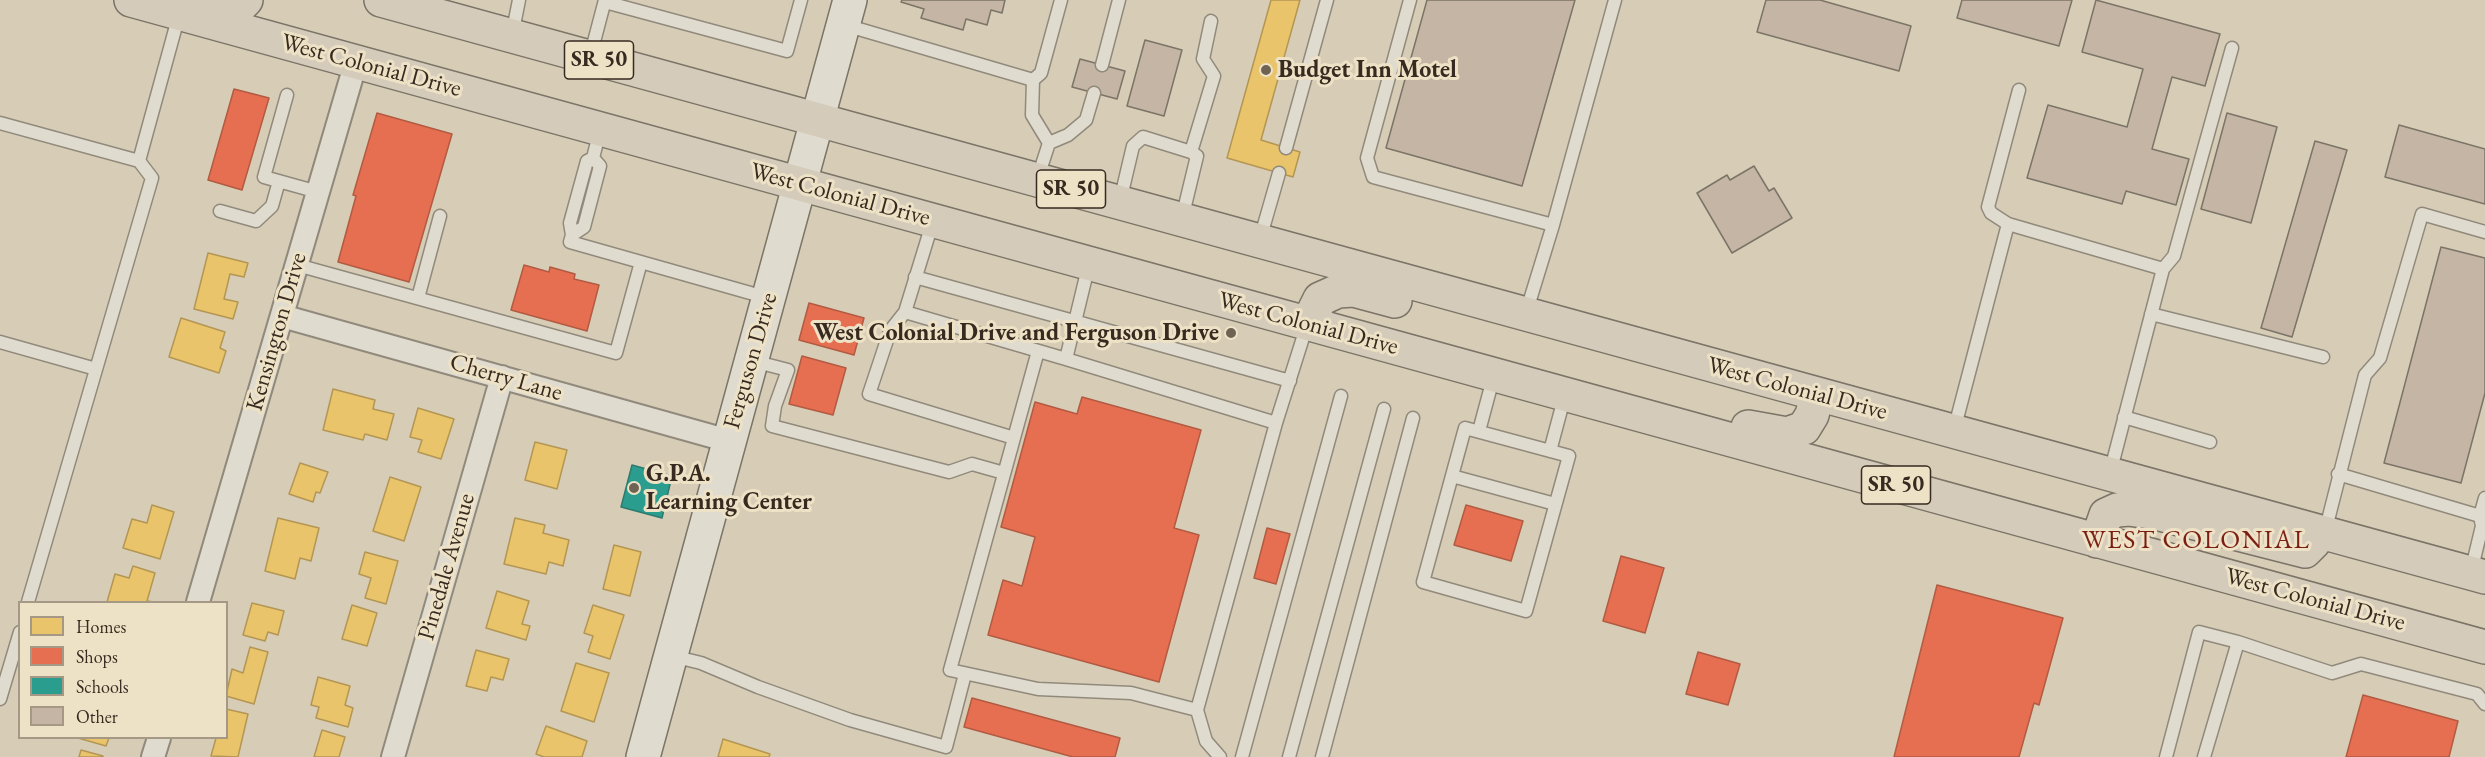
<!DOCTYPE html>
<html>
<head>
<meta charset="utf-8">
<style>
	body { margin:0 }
	#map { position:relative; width:2485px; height:757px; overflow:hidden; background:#d7cdb6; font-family:"EB Garamond",serif }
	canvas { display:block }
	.legend { position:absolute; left:18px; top:601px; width:210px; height:138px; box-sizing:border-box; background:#eee2c6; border:2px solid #a59884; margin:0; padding:8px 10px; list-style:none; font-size:18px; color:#372a20 }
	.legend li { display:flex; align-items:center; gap:12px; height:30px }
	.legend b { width:30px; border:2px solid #a59884 }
</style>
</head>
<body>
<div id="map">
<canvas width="2485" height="757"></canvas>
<ul class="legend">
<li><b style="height:16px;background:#e9c46a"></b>Homes</li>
<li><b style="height:16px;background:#e76f51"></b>Shops</li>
<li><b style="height:16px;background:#2a9d8f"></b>Schools</li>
<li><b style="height:16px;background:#c4b5a4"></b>Other</li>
</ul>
</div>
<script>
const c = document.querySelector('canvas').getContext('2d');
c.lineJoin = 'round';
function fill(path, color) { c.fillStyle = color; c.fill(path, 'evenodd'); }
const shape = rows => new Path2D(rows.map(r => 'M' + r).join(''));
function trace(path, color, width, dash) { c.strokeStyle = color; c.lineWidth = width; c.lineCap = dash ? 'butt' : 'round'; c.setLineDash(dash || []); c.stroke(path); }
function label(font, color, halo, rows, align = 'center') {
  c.font = font + ' "EB Garamond",serif'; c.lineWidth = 6; c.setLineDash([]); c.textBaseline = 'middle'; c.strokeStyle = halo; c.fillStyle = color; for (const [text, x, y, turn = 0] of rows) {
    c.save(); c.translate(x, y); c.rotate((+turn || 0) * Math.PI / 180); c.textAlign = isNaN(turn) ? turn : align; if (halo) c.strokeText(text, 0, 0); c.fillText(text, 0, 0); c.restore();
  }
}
const homes = shape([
	[1271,0,1300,0,1261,140,1300,152,1293,177,1227,158,1271,0],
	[208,253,248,263,244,277,230,274,224,299,238,302,233,319,194,309,208,253],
	[181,318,225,332,220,348,226,351,219,373,169,357,181,318],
	[333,389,375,400,373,409,394,414,387,440,365,434,363,440,323,430,333,389],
	[418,408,454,419,441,459,418,452,422,440,410,437,418,408],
	[535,442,567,450,557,489,525,480,535,442],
	[300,463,328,472,320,493,316,492,313,502,289,494,300,463],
	[390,477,421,487,404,541,373,531,390,477],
	[152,505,174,512,160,559,123,548,132,519,147,523,152,505],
	[278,518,319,528,311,561,300,558,295,579,265,571,278,518],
	[515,518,545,525,543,533,569,540,563,566,549,562,546,574,504,564,515,518],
	[614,545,641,552,630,596,603,589,614,545],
	[365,552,398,561,386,604,365,598,371,578,359,574,365,552],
	[133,566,155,573,147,601,154,602,107,602,115,574,129,578,133,566],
	[497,591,529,601,522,624,530,626,526,640,486,628,497,591],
	[252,603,284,611,278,635,268,632,265,641,243,635,252,603],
	[352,605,377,613,367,646,342,639,352,605],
	[593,605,624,615,610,659,588,652,593,636,584,633,593,605],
	[250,647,268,652,254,704,226,696,232,669,243,673,250,647],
	[476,650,509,659,503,680,491,677,487,691,466,686,476,650],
	[576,663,609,673,594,722,561,711,576,663],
	[318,677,350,686,345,705,353,708,348,727,316,718,319,707,311,705,318,677],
	[226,709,248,714,238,757,211,756,216,738,226,738,226,709],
	[546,726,587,741,582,757,544,757,536,754,546,726],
	[322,730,345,737,339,757,314,757,322,730],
	[78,738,109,738,106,746,78,738],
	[723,739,770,754,769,757,718,757,723,739],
	[81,750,103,756,103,757,79,757,81,750]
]);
fill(homes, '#e9c46a');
trace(homes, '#b49654', 1.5);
const shops = shape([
	[234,89,269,98,242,190,208,180,234,89],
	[377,113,452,134,409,282,338,262,356,196,353,195,377,113],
	[524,265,549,272,550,267,575,274,574,279,599,285,587,331,511,310,524,265],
	[809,303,864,318,854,355,799,340,809,303],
	[802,356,846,368,833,415,789,404,802,356],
	[1082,397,1201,430,1174,528,1199,535,1159,682,988,635,1003,580,1022,586,1035,537,1001,527,1035,402,1077,414,1082,397],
	[1466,505,1523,521,1511,561,1454,545,1466,505],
	[1267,528,1290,534,1276,584,1254,578,1267,528],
	[1621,556,1664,568,1645,633,1603,621,1621,556],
	[1937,585,2063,618,2039,705,2034,703,2019,757,1894,757,1937,585],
	[1698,652,1740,664,1728,705,1686,694,1698,652],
	[2363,695,2458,721,2449,757,2346,757,2363,695],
	[972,698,1120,738,1115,757,1073,757,964,727,972,698]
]);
fill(shops, '#e76f51');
trace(shops, '#b25a42', 1.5);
const schools = shape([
	[632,465,672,476,662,518,621,507,632,465]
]);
fill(schools, '#2a9d8f');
trace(schools, '#2e7a6e', 1.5);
const building = shape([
	[902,0,1005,0,1002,13,991,10,987,25,966,19,963,30,921,18,924,9,901,2,902,0],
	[1427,0,1575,0,1522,186,1386,148,1427,0],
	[1766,0,1820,0,1911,26,1899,71,1757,32,1766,0],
	[1962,0,2072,0,2059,46,1957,18,1962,0],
	[2096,0,2220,34,2205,86,2172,77,2152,149,2189,159,2176,205,2126,191,2122,204,2027,178,2048,105,2127,127,2143,69,2082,52,2096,0],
	[1145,40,1182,50,1164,116,1127,106,1145,40],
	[1080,59,1125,71,1117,99,1072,87,1080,59],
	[2227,113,2277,127,2251,223,2201,209,2227,113],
	[2399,125,2485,149,2485,204,2385,177,2399,125],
	[2315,141,2347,150,2292,337,2261,328,2315,141],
	[1754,166,1769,191,1774,188,1792,218,1732,253,1697,193,1727,175,1730,180,1754,166],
	[2441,247,2485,258,2485,393,2461,483,2384,463,2441,247]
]);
fill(building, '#c4b5a4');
trace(building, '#7b7467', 1.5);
const lane = shape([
	[1410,0,1367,158,1373,177,1553,225],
	[605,2,787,51,801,0],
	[845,25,1033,80,1041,73,1061,0],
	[512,35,519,0],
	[590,57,605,0],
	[1102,65,1119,0],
	[1033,80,1032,115,1049,143,1037,180],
	[287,95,264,177,318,192],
	[0,123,139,161],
	[1049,143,1068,135,1086,120,1094,93],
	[1286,148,1327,0],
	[593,158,600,166,584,227,572,235,570,223,587,161,593,158,600,130],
	[1120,201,1133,146,1143,137,1191,152,1214,76,1203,59,1211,21],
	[220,211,256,221,272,206,279,181],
	[1182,218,1197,156,1191,152],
	[933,221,905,312,1066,359,1089,264],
	[2008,224,1991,213,1988,207,2019,90],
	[572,235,570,242,768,298],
	[1260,239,1279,173],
	[297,265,616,353,641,262],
	[2163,269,2174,256,2232,48],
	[915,277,1290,381],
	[418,298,440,216],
	[905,312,890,331,869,394,1014,438],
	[1526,313,1553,225,1615,0],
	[2151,314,2323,357],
	[0,342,96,369],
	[1038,351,950,670,1038,689,1131,693,1197,710,1276,423,1307,325],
	[1066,359,1276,423],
	[753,361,788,370,775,406,772,426,949,472,972,464,1004,473],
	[2124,417,2210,442],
	[1465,428,1569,456,1526,611,1423,582,1465,428],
	[1954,430,2008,224,2163,269,2110,473],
	[1479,431,1494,375],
	[1550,451,1565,395],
	[2338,474,2480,516,2482,526,2471,572],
	[1452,476,1555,504],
	[2485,498,2480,516,2485,516],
	[2325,532,2365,375,2380,358,2422,214,2485,232],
	[28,602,152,178,139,161,179,15],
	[2238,642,2332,673,2361,664,2477,694,2485,704],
	[672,656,701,663,758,687,850,720,946,747,965,674],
	[0,699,20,632],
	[1197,710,1206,741,1220,757],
	[1242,757,1341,396],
	[1289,757,1384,409],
	[1322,757,1413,418],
	[2166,757,2199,632,2238,642,2204,757]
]);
const street = shape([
	[282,316,729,441],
	[198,602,356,62],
	[153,757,159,738],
	[393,757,502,377]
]);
const secondary = shape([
	[643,757,850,0]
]);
const highway = shape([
	[131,0,2485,647],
	[193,0,221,8,241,5,246,0],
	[381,0,2485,577],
	[1308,323,1320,299,1338,291,1354,290,1395,301],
	[1748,427,1787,434,1804,428,1812,415,1817,395],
	[2097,541,2106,515,2117,510,2129,509,2156,513,2305,551,2314,542]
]);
trace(lane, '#918a7c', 15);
trace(street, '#918a7c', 26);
trace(secondary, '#7b7467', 36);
trace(highway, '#7b7467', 36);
trace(lane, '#e0dbcf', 12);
trace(street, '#e0dbcf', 22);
trace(secondary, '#e0dbcf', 33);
trace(highway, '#d4cbba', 33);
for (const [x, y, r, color] of [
	[1266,70,6,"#6f6354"],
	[1231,333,6,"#6f6354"],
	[634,488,6,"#6f6354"]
]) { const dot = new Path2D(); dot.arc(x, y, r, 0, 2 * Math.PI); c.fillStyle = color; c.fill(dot); trace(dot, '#eee2c6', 2); }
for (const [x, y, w] of [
	[599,60,69],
	[1071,189,69],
	[1896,485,69]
]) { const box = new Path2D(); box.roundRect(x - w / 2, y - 19, w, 38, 4.5); c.fillStyle = '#eee2c6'; c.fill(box); trace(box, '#372a20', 1.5); }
label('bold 22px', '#372a20', null, [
	["SR 50",599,60],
	["SR 50",1071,189],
	["SR 50",1896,485]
]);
label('24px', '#372a20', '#eee2c6', [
	["West Colonial Drive",371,66,15],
	["West Colonial Drive",840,195,15],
	["West Colonial Drive",1308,324,15],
	["Kensington Drive",277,332,-74],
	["Ferguson Drive",751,361,-74],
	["Cherry Lane",506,378,16],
	["West Colonial Drive",1797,389,15],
	["Pinedale Avenue",447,567,-74],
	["West Colonial Drive",2315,600,15]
]);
label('bold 24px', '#372a20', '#eee2c6', [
	["Budget Inn Motel",1278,70],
	["West Colonial Drive and Ferguson Drive",1219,333,"right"],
	["G.P.A.",646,474],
	["Learning Center",646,502]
], 'left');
c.letterSpacing = '1.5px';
label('26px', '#7a1f14', '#eee2c6', [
	["WEST COLONIAL",2196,541]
]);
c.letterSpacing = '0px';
</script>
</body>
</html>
